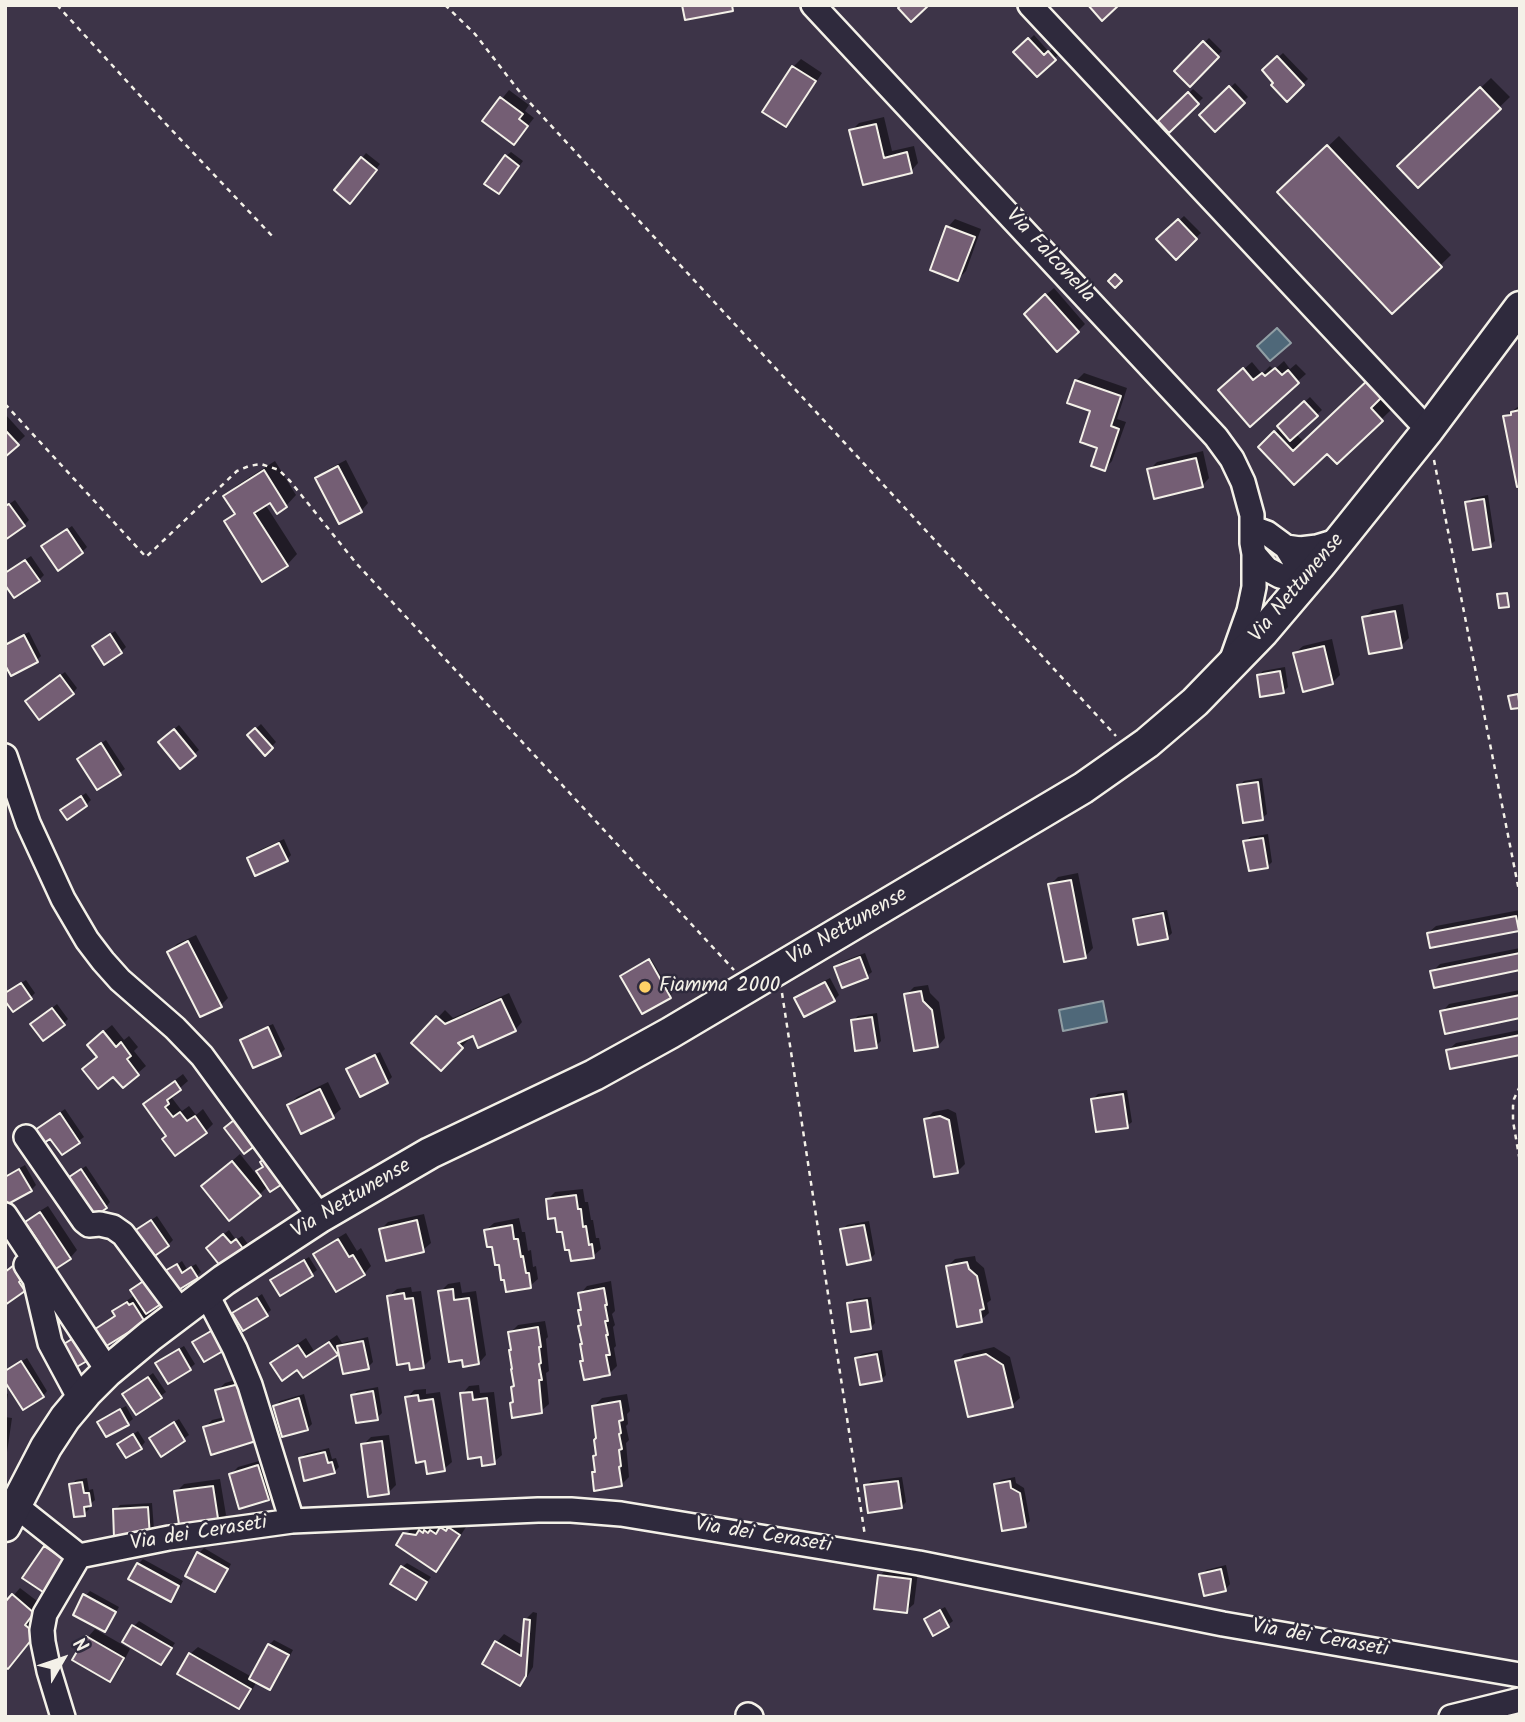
<!DOCTYPE html>
<html>
<head>
<meta charset="utf-8">
<style>
	body { margin:0 }
	#map { position:relative; width:1525px; height:1722px; overflow:hidden; background:#3d3448; font-family:Kalam,sans-serif }
	canvas { display:block }
	.frame { position:absolute; inset:0; border:7px solid #f4f1e8; pointer-events:none }
	.north { position:absolute; left:28px; top:1624px; width:70px; height:70px; -webkit-text-stroke:5px #2f2a3d; paint-order:stroke; rotate:51deg; font-size:19px; font-weight:700; line-height:28px; text-align:center; color:#f4f1e8 }
	.north::after { content:''; display:block; margin:auto; width:24px; height:32px; background:#f4f1e8; clip-path:polygon(50% 0,100% 100%,50% 72%,0 100%) }
</style>
</head>
<body>
<div id="map">
<canvas width="1525" height="1722"></canvas>
<div class="frame"></div>
<div class="north">N</div>
</div>
<script>
const c = document.querySelector('canvas').getContext('2d');
c.lineJoin = 'round';
function fill(path, color) { c.fillStyle = color; c.fill(path, 'evenodd'); }
const shape = rows => new Path2D(rows.map(r => 'M' + r).join(''));
function trace(path, color, width, dash) { c.strokeStyle = color; c.lineWidth = width; c.lineCap = dash ? 'butt' : 'round'; c.setLineDash(dash || []); c.stroke(path); }
function label(font, color, halo, rows, align = 'center') {
  c.font = font + ' Kalam,sans-serif'; c.lineWidth = 5; c.setLineDash([]); c.textBaseline = 'middle'; c.strokeStyle = halo; c.fillStyle = color; for (const [text, x, y, turn = 0] of rows) {
    c.save(); c.translate(x, y); c.rotate((+turn || 0) * Math.PI / 180); c.textAlign = isNaN(turn) ? turn : align; if (halo) c.strokeText(text, 0, 0); c.fillText(text, 0, 0); c.restore();
  }
}
const water = shape([
	[1277,328,1291,343,1270,361,1257,346,1277,328],
	[1103,1001,1107,1022,1063,1031,1059,1010,1103,1001]
]);
fill(water, '#4f6879');
trace(water, '#919fa5', 2);
fill(shape([
	[1034,35,1049,52,1053,48,1059,54,1037,75,1016,52],
	[1209,38,1222,51,1190,84,1176,71],
	[1283,53,1308,79,1287,99,1276,83,1264,71],
	[801,59,822,73,793,118,786,125,793,67],
	[1491,78,1510,97,1418,186,1399,166],
	[1235,83,1248,97,1215,130,1201,115],
	[1193,89,1203,98,1169,130,1160,121],
	[509,90,529,105,525,111,534,118,514,143,484,121],
	[884,117,892,151,914,146,918,163,911,171,864,182,851,131,859,123],
	[1339,136,1451,255,1392,312,1290,182],
	[511,152,523,161,503,188,506,156],
	[366,153,380,164,354,197,362,158],
	[1184,216,1201,233,1176,257,1159,239],
	[955,219,981,229,966,271,958,279,948,227],
	[1054,288,1085,324,1078,331,1033,306],
	[1284,361,1290,369,1296,364,1306,374,1250,424,1228,383,1252,362,1262,374,1270,366,1274,370],
	[1084,373,1127,388,1117,419,1126,422,1112,461,1105,469,1093,410,1076,381],
	[1310,397,1322,410,1296,434,1304,442,1380,397,1392,409,1337,462,1327,451,1294,483,1260,447,1280,427,1279,426],
	[1520,405,1520,485,1505,417],
	[5,414,25,436,5,455],
	[1203,451,1209,478,1202,486,1149,470,1157,462],
	[346,460,368,503,361,511,317,479,325,471],
	[275,461,296,495,286,506,270,500,265,504,297,554,287,565,226,522,236,512,226,496,236,486],
	[1488,495,1495,541,1490,545,1467,503,1472,498],
	[15,500,29,520,24,525,5,507],
	[72,526,87,547,82,552,48,542],
	[31,556,44,575,39,580,7,572],
	[1403,604,1409,638,1401,646,1364,618,1372,610],
	[115,631,126,647,121,652,99,642],
	[29,632,41,656,37,660,5,661,5,644],
	[1332,639,1340,675,1332,683,1295,653,1303,646],
	[1285,667,1288,687,1283,692,1259,675,1263,671],
	[65,672,77,688,73,693,32,696],
	[261,724,276,742,265,753,249,735],
	[179,725,199,750,180,766,165,737],
	[106,740,125,769,120,773,79,759],
	[1262,778,1267,814,1262,818,1239,786,1244,781],
	[86,793,91,800,86,805,67,806],
	[1268,834,1272,862,1268,866,1245,842,1250,837],
	[284,839,291,855,287,860,249,858,253,853],
	[1078,873,1093,948,1086,956,1050,885,1058,877],
	[1167,910,1172,933,1167,938,1135,920,1140,915],
	[1520,910,1520,928,1518,929,1428,933,1436,926],
	[196,935,228,998,221,1005,169,952,177,944],
	[1520,948,1520,969,1432,972,1440,964],
	[865,953,872,972,867,976,836,967,841,962],
	[651,959,672,994,642,1012,624,975],
	[830,978,839,995,834,1000,796,998,801,993],
	[26,980,35,993,30,998,9,991],
	[928,985,930,993,939,1002,945,1038,938,1046,906,995,914,987],
	[1520,990,1520,1017,1442,1012,1449,1004],
	[509,993,522,1022,515,1030,474,1034,467,1037,469,1039,441,1069,414,1043,445,1010,453,1018],
	[57,1004,68,1019,64,1023,37,1020],
	[877,1013,881,1041,876,1046,853,1021,858,1016],
	[273,1024,285,1049,280,1054,242,1040,247,1035],
	[112,1025,124,1040,129,1036,138,1047,134,1051,146,1066,123,1086,98,1056,97,1037],
	[1520,1030,1520,1053,1448,1050,1456,1043],
	[380,1052,392,1077,387,1082,349,1069,353,1064],
	[183,1074,188,1081,174,1093,176,1095,172,1098,182,1111,189,1106,196,1115,203,1109,213,1124,206,1131,175,1154,168,1136,145,1104,153,1097],
	[328,1082,341,1109,333,1116,289,1105,297,1097],
	[1127,1090,1132,1122,1127,1126,1093,1099,1098,1094],
	[65,1109,84,1137,62,1153,42,1125],
	[948,1109,956,1113,965,1164,957,1172,926,1119,933,1112],
	[240,1154,256,1174,263,1167,268,1186,259,1195,211,1179],
	[25,1165,36,1185,31,1190,5,1195,5,1176],
	[86,1166,110,1202,106,1207,73,1175],
	[583,1189,585,1202,588,1202,591,1220,593,1220,596,1238,599,1238,601,1249,593,1256,564,1229,547,1200,555,1192],
	[48,1206,77,1250,70,1258,37,1247,41,1243,28,1222,35,1214],
	[424,1214,431,1243,423,1250,381,1229,388,1222],
	[157,1216,173,1240,168,1245,138,1229],
	[519,1218,522,1232,525,1232,528,1251,531,1250,533,1267,536,1266,538,1279,530,1286,500,1263,486,1230,494,1223],
	[869,1221,875,1254,870,1259,842,1230,847,1225],
	[229,1230,236,1240,242,1236,248,1244,221,1265,213,1243],
	[346,1233,357,1251,361,1248,371,1266,364,1274,316,1254,323,1247],
	[975,1256,976,1261,984,1268,991,1300,987,1303,989,1313,981,1320,947,1267,955,1259],
	[309,1257,317,1270,312,1274,277,1276],
	[23,1259,31,1282,24,1289,5,1272],
	[182,1261,187,1269,196,1264,201,1272,197,1276,165,1273],
	[611,1281,615,1311,612,1314,615,1325,613,1327,616,1346,614,1348,617,1366,610,1373,585,1360,580,1294,587,1286],
	[460,1282,462,1293,476,1291,486,1355,479,1363,440,1292,448,1284],
	[411,1287,412,1292,421,1291,431,1359,423,1367,389,1296,397,1289],
	[262,1294,271,1310,267,1314,234,1313,239,1309],
	[135,1295,151,1313,144,1321,91,1333,98,1326,116,1314,114,1311,122,1304],
	[871,1297,875,1323,870,1328,849,1304,854,1299],
	[545,1321,548,1337,546,1339,549,1371,546,1373,549,1404,541,1411,515,1400,513,1387,515,1385,510,1333,518,1325],
	[337,1335,342,1343,368,1337,373,1362,368,1367,340,1351,337,1353,298,1368,272,1364,280,1356,306,1338,314,1351],
	[184,1346,195,1364,190,1368,169,1382,158,1363,162,1359],
	[994,1347,1010,1357,1020,1398,1012,1405,957,1362,964,1354],
	[882,1350,886,1375,881,1380,857,1358,862,1354],
	[27,1358,47,1391,43,1396,8,1370],
	[153,1373,166,1392,137,1413,125,1394],
	[246,1377,262,1432,205,1428,212,1420,225,1417,217,1391,225,1383],
	[479,1385,480,1393,494,1392,502,1455,494,1462,462,1394,469,1386],
	[378,1387,382,1413,377,1418,353,1395,357,1391],
	[426,1389,426,1394,440,1392,452,1462,444,1469,407,1398,414,1390],
	[5,1393,8,1394,5,1413],
	[304,1394,312,1424,308,1428,275,1406,280,1401],
	[627,1394,630,1411,627,1414,628,1424,626,1426,629,1440,626,1443,629,1477,621,1485,594,1473,597,1470,594,1456,598,1453,598,1438,594,1406,602,1398],
	[126,1406,133,1419,128,1423,99,1422,104,1417],
	[5,1417,12,1418,5,1466],
	[179,1419,189,1435,162,1454,156,1433],
	[138,1431,145,1442,141,1447,120,1444],
	[389,1435,396,1485,388,1493,363,1445,371,1437],
	[329,1448,332,1459,336,1458,339,1467,334,1472,300,1459,305,1454],
	[266,1459,275,1491,268,1499,231,1474,238,1467],
	[902,1477,906,1502,901,1507,866,1486,871,1481],
	[1015,1477,1016,1483,1024,1488,1030,1521,1025,1526,996,1484,1001,1480],
	[87,1478,89,1490,93,1489,95,1500,89,1505,89,1509,84,1514,71,1485,76,1480],
	[220,1479,226,1515,218,1523,176,1492,184,1484],
	[152,1503,154,1530,149,1535,115,1510,120,1505],
	[449,1520,457,1521,466,1527,443,1562,436,1570,405,1535,413,1527,424,1528,428,1524,433,1524,436,1526,439,1524,443,1526],
	[50,1542,70,1556,50,1587,45,1547],
	[204,1548,231,1564,220,1585,215,1590,199,1553],
	[143,1559,183,1581,175,1596,170,1600,138,1564],
	[407,1563,431,1577,416,1598,402,1567],
	[1226,1565,1230,1584,1226,1589,1201,1575,1206,1570],
	[887,1568,918,1572,914,1604,906,1611,880,1576],
	[20,1588,41,1604,31,1616,43,1625,15,1659,13,1596],
	[90,1591,119,1607,109,1625,104,1630,85,1596],
	[945,1607,953,1621,948,1625,926,1619,930,1615],
	[533,1612,537,1613,533,1667,527,1677,520,1684,484,1663,497,1642,504,1634,524,1646,525,1620],
	[139,1621,175,1643,161,1663,125,1642,134,1626],
	[95,1629,130,1649,118,1672,110,1680,88,1637],
	[274,1640,293,1650,275,1683,270,1688,257,1681,247,1699,239,1707,190,1654,198,1647,252,1677,269,1645]
]), '#0007');
const building = shape([
	[682,5,732,5,733,11,685,20,682,5],
	[901,5,929,5,911,22,898,8,901,5],
	[1088,5,1119,5,1102,21,1088,5],
	[1028,38,1044,55,1048,51,1056,60,1037,77,1013,52,1028,38],
	[1203,41,1219,57,1190,87,1174,71,1203,41],
	[1277,56,1304,85,1287,102,1271,85,1273,83,1262,70,1277,56],
	[792,66,816,81,786,127,762,112,792,66],
	[1229,86,1245,103,1215,132,1199,115,1229,86],
	[1480,87,1501,109,1418,188,1397,166,1480,87],
	[1188,92,1199,104,1169,133,1158,121,1188,92],
	[500,97,523,114,519,119,528,126,514,145,482,121,500,97],
	[876,124,884,158,907,152,912,173,863,185,849,130,876,124],
	[1327,145,1442,267,1392,314,1277,192,1327,145],
	[505,155,519,166,499,194,484,184,505,155],
	[361,157,377,170,350,204,334,190,361,157],
	[1178,219,1197,239,1176,260,1156,239,1178,219],
	[946,226,975,237,958,281,930,270,946,226],
	[1115,274,1122,281,1115,288,1108,281,1115,274],
	[1045,294,1079,332,1057,352,1024,314,1045,294],
	[1243,368,1253,380,1262,373,1265,376,1275,368,1282,375,1288,370,1299,383,1250,427,1218,390,1243,368],
	[1371,377,1386,393,1371,408,1383,421,1337,464,1327,454,1294,485,1258,447,1274,431,1293,451,1371,377],
	[1075,380,1121,396,1111,426,1119,429,1105,471,1091,466,1097,448,1080,442,1090,411,1067,403,1075,380],
	[1304,401,1318,416,1290,441,1277,426,1304,401],
	[1520,410,1520,486,1517,487,1503,416,1511,415,1511,412,1520,410],
	[5,430,19,445,5,457,5,430],
	[1196,458,1203,487,1154,499,1147,469,1196,458],
	[338,466,362,512,339,524,315,478,338,466],
	[264,470,287,507,277,514,270,503,254,513,288,566,262,582,224,521,235,514,223,496,264,470],
	[1484,499,1491,547,1473,550,1465,502,1484,499],
	[9,504,25,526,5,540,5,506,9,504],
	[67,529,83,553,58,571,41,546,67,529],
	[25,560,40,581,14,598,5,585,5,573,25,560],
	[1507,593,1509,607,1499,608,1497,594,1507,593],
	[1395,611,1402,648,1369,654,1362,617,1395,611],
	[110,634,122,653,104,665,92,646,110,634],
	[24,635,38,662,11,676,5,665,5,645,24,635],
	[1324,646,1333,684,1303,692,1293,653,1324,646],
	[1280,671,1284,693,1260,697,1257,675,1280,671],
	[60,675,74,694,39,720,25,701,60,675],
	[1518,694,1520,708,1511,709,1508,696,1518,694],
	[255,728,273,748,265,756,247,735,255,728],
	[174,729,196,756,180,769,158,742,174,729],
	[101,743,121,775,97,790,77,759,101,743],
	[1258,782,1263,820,1243,823,1237,785,1258,782],
	[81,796,87,806,67,820,60,810,81,796],
	[1263,838,1268,868,1249,871,1243,841,1263,838],
	[279,843,288,861,255,876,247,858,279,843],
	[1071,880,1086,958,1064,962,1048,884,1071,880],
	[1163,913,1168,939,1138,945,1133,919,1163,913],
	[1516,916,1519,931,1430,948,1427,933,1516,916],
	[188,941,222,1007,200,1017,167,952,188,941],
	[1520,953,1520,970,1434,988,1430,971,1520,953],
	[860,957,868,978,842,988,834,967,860,957],
	[649,959,671,998,642,1014,620,976,649,959],
	[825,982,835,1001,804,1017,794,998,825,982],
	[21,983,32,999,13,1012,5,1001,5,993,21,983],
	[921,991,923,1001,932,1010,938,1047,914,1051,904,994,921,991],
	[1520,995,1520,1018,1445,1034,1440,1011,1520,995],
	[501,999,516,1031,478,1048,473,1036,458,1043,463,1048,441,1071,411,1043,436,1016,445,1024,501,999],
	[52,1008,65,1025,43,1041,30,1024,52,1008],
	[872,1017,877,1048,855,1051,851,1020,872,1017],
	[268,1027,281,1056,253,1068,240,1040,268,1027],
	[103,1031,116,1047,121,1042,131,1056,127,1059,139,1075,123,1088,113,1077,98,1089,82,1069,97,1057,87,1045,103,1031],
	[1520,1035,1520,1055,1450,1069,1446,1050,1520,1035],
	[375,1055,388,1083,360,1097,346,1069,375,1055],
	[175,1081,181,1090,167,1100,169,1104,165,1107,173,1117,180,1112,187,1121,195,1116,207,1133,175,1156,162,1139,166,1136,143,1104,175,1081],
	[320,1089,334,1118,301,1134,287,1105,320,1089],
	[1123,1094,1128,1128,1096,1132,1091,1099,1123,1094],
	[60,1113,80,1143,62,1155,50,1139,44,1143,35,1130,60,1113],
	[239,1116,260,1142,244,1154,224,1128,239,1116],
	[940,1116,949,1120,958,1173,934,1177,924,1119,940,1116],
	[269,1155,287,1181,270,1192,256,1171,263,1167,260,1162,269,1155],
	[232,1161,261,1196,229,1221,201,1186,232,1161],
	[19,1169,32,1191,8,1204,5,1199,5,1177,19,1169],
	[81,1169,107,1208,92,1218,66,1179,81,1169],
	[576,1195,578,1209,581,1209,583,1227,586,1226,589,1245,592,1244,594,1258,571,1261,569,1250,565,1250,562,1232,557,1232,555,1218,548,1219,546,1199,576,1195],
	[40,1212,71,1259,51,1272,35,1247,40,1244,25,1222,40,1212],
	[151,1220,169,1246,149,1260,131,1233,151,1220],
	[417,1220,424,1252,386,1261,379,1229,417,1220],
	[512,1225,514,1239,518,1239,521,1257,523,1256,526,1273,529,1273,531,1288,506,1292,504,1280,501,1280,499,1265,495,1265,492,1247,487,1247,484,1230,512,1225],
	[864,1225,871,1260,847,1265,840,1229,864,1225],
	[223,1234,231,1243,236,1239,244,1250,221,1267,206,1248,223,1234],
	[338,1239,349,1257,353,1255,365,1275,336,1292,313,1254,338,1239],
	[304,1260,313,1276,280,1296,270,1280,304,1260],
	[967,1262,969,1269,977,1276,984,1309,980,1310,982,1322,957,1327,946,1266,967,1262],
	[177,1264,182,1273,191,1267,198,1278,175,1292,163,1272,177,1264],
	[14,1265,24,1278,19,1282,25,1291,5,1305,5,1272,14,1265],
	[151,1276,167,1300,146,1314,130,1290,151,1276],
	[604,1288,607,1305,605,1305,608,1321,605,1321,608,1335,606,1335,610,1355,606,1355,610,1375,584,1380,580,1361,583,1361,580,1344,582,1344,578,1326,581,1325,578,1310,581,1310,578,1293,604,1288],
	[453,1289,454,1300,469,1298,479,1364,463,1367,462,1360,449,1362,438,1291,453,1289],
	[404,1293,405,1299,413,1298,424,1368,410,1370,409,1363,397,1365,387,1296,404,1293],
	[257,1298,268,1316,243,1331,232,1313,257,1298],
	[867,1300,871,1329,851,1332,847,1303,867,1300],
	[127,1302,129,1305,133,1303,145,1322,100,1350,89,1333,115,1316,112,1311,127,1302],
	[218,1327,230,1347,204,1362,192,1342,218,1327],
	[538,1327,541,1347,539,1347,541,1363,539,1364,542,1380,539,1380,542,1413,512,1418,510,1403,513,1402,511,1387,514,1386,511,1369,512,1369,509,1350,511,1350,508,1332,538,1327],
	[80,1334,94,1357,73,1369,59,1347,80,1334],
	[363,1341,369,1369,343,1374,337,1346,363,1341],
	[329,1342,338,1355,303,1378,297,1370,282,1381,270,1363,298,1345,306,1357,329,1342],
	[179,1349,191,1370,168,1384,155,1363,179,1349],
	[877,1354,882,1381,860,1385,855,1358,877,1354],
	[986,1354,1003,1365,1013,1407,968,1417,955,1361,986,1354],
	[21,1361,44,1397,23,1410,5,1382,5,1371,21,1361],
	[148,1377,162,1398,136,1415,122,1394,148,1377],
	[239,1384,256,1441,211,1455,203,1427,224,1421,215,1390,239,1384],
	[373,1391,378,1420,356,1423,351,1395,373,1391],
	[472,1392,473,1400,487,1398,495,1464,482,1466,481,1457,468,1459,460,1393,472,1392],
	[418,1395,419,1401,433,1399,445,1471,427,1474,425,1461,416,1463,405,1397,418,1395],
	[299,1398,308,1430,282,1437,273,1406,299,1398],
	[620,1401,623,1420,619,1421,621,1433,619,1434,622,1449,619,1450,621,1466,619,1467,622,1486,594,1491,592,1472,595,1472,593,1456,596,1455,594,1440,596,1438,592,1406,620,1401],
	[120,1409,129,1425,106,1437,97,1422,120,1409],
	[174,1422,185,1441,161,1457,149,1438,174,1422],
	[133,1434,142,1449,126,1458,117,1444,133,1434],
	[382,1441,389,1494,368,1497,361,1444,382,1441],
	[325,1452,328,1463,332,1462,335,1473,304,1481,299,1458,325,1452],
	[258,1465,269,1500,239,1509,229,1474,258,1465],
	[898,1481,902,1508,868,1513,864,1485,898,1481],
	[1010,1481,1011,1488,1020,1493,1026,1527,1002,1531,994,1484,1010,1481],
	[82,1482,84,1493,89,1493,91,1506,84,1507,85,1516,74,1517,69,1484,82,1482],
	[213,1486,219,1525,180,1531,174,1491,213,1486],
	[148,1507,150,1537,114,1538,113,1509,148,1507],
	[440,1527,446,1531,448,1527,460,1535,436,1572,396,1545,403,1533,416,1535,419,1530,423,1533,424,1530,428,1533,430,1530,436,1534,440,1527],
	[44,1546,67,1561,46,1594,22,1578,44,1546],
	[197,1552,228,1569,215,1592,185,1576,197,1552],
	[137,1563,179,1586,171,1602,128,1579,137,1563],
	[401,1566,427,1582,416,1600,390,1584,401,1566],
	[1221,1569,1226,1591,1204,1596,1199,1574,1221,1569],
	[878,1575,911,1579,907,1613,874,1609,878,1575],
	[12,1594,34,1613,25,1625,36,1634,8,1669,5,1667,5,1602,12,1594],
	[83,1594,116,1612,105,1632,73,1615,83,1594],
	[940,1610,949,1627,933,1636,924,1619,940,1610],
	[524,1619,530,1620,526,1676,520,1686,482,1664,495,1641,521,1656,524,1619],
	[132,1625,172,1648,161,1665,122,1642,132,1625],
	[86,1636,124,1658,110,1682,72,1660,86,1636],
	[268,1644,289,1655,270,1690,249,1679,268,1644],
	[189,1653,251,1689,239,1709,177,1674,189,1653]
]);
fill(building, '#745e74');
trace(building, '#f4f1e8', 2);
const minor = shape([
	[813,5,1216,437,1232,459,1243,482,1252,515,1252,543,1254,554,1254,587,1249,611,1232,659],
	[1030,5,1428,430],
	[1253,528,1267,533,1286,547,1297,565,1305,582],
	[1286,547,1300,549,1317,547,1340,540],
	[1254,554,1267,569,1280,576,1305,582],
	[5,756,28,823,63,899,87,940,103,961,120,980,175,1028,202,1056,320,1217],
	[26,1137,84,1221,89,1225,100,1224,113,1227,123,1234,181,1312],
	[5,1215,108,1371],
	[26,1265,35,1279,50,1343,80,1399],
	[206,1293,235,1349,250,1385,292,1521],
	[16,1506,79,1556,169,1538,292,1521,538,1510,571,1510,621,1514,919,1563,1223,1624,1520,1675],
	[748,1715,751,1717],
	[63,1717,49,1671,43,1642,42,1630,45,1614,79,1556],
	[1451,1717,1520,1700]
]);
const major = shape([
	[5,1526,46,1447,65,1418,86,1393,108,1371,150,1336,224,1280,320,1217,430,1153,594,1075,670,1033,1083,788,1147,743,1195,702,1263,632,1319,566,1428,430,1520,307]
]);
trace(minor, '#f4f1e8', 28);
trace(major, '#f4f1e8', 35);
trace(shape([
	[57,5,166,124,275,239],
	[445,5,475,34,519,91,1116,736],
	[5,404,146,557,237,471,249,466,261,464,279,470,290,481,356,563,734,970],
	[1434,460,1520,896],
	[782,993,865,1536],
	[1520,1086,1514,1099,1513,1106,1513,1121,1520,1162]
]), '#f4f1e8', 2.5, [5, 5]);
trace(minor, '#2f2a3d', 23);
trace(major, '#2f2a3d', 30);
for (const [x, y, r, color] of [
	[645,987,7,"#ffd166"]
]) { const dot = new Path2D(); dot.arc(x, y, r, 0, 2 * Math.PI); c.fillStyle = color; c.fill(dot); trace(dot, '#2f2a3d', 2.5); }
label('21px', '#f4f1e8', '#2f2a3d', [
	["Via Falconella",1049,257,47],
	["Via Nettunense",1298,589,-50],
	["Via Nettunense",848,928,-30],
	["Via Nettunense",352,1200,-31],
	["Via dei Ceraseti",199,1535,-9],
	["Via dei Ceraseti",763,1537,9],
	["Via dei Ceraseti",1320,1640,10]
]);
label('21px', '#f4f1e8', '#2f2a3d', [
	["Fiamma 2000",659,987]
], 'left');
</script>
</body>
</html>
